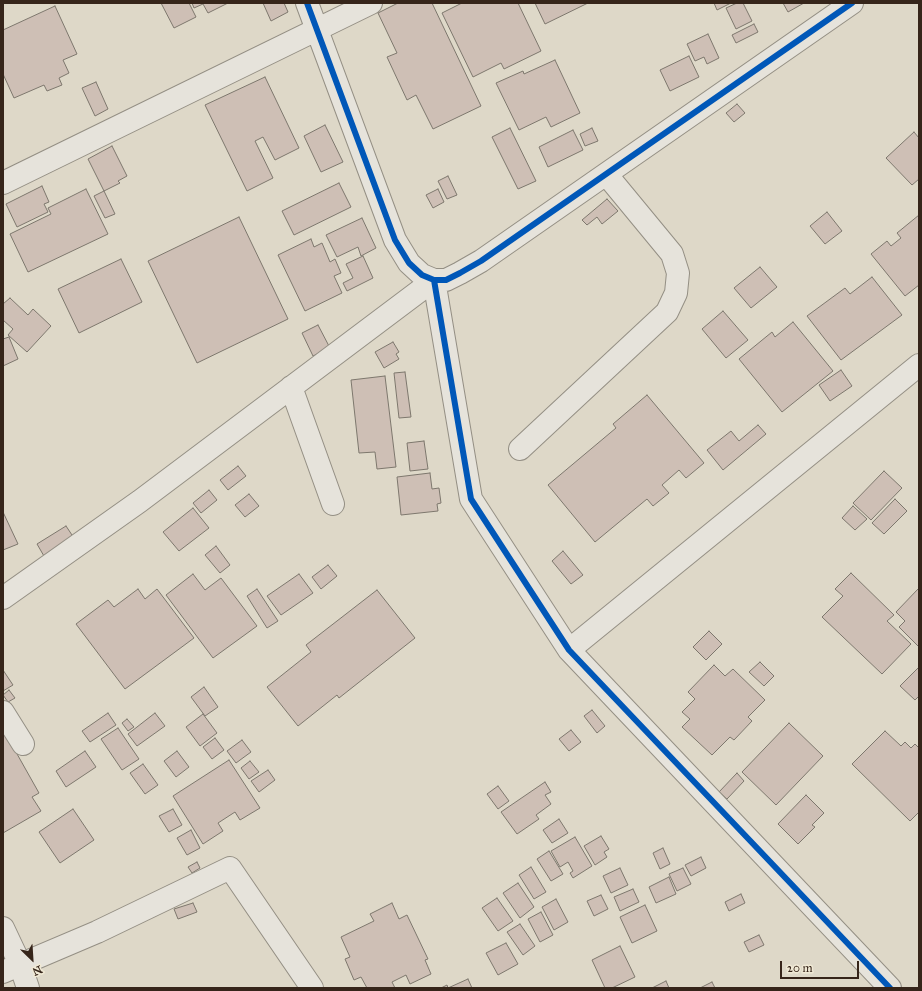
<!DOCTYPE html>
<html>
<head>
<meta charset="utf-8">
<style>
	body { margin:0 }
	#map { position:relative; width:922px; height:991px; overflow:hidden; background:#ded8c8; font-family:"IM FELL Great Primer",serif }
	canvas { display:block }
	.frame { position:absolute; inset:0; border:4px solid #36251a; pointer-events:none }
	.north { position:absolute; left:12px; top:939px; width:40px; height:40px; -webkit-text-stroke:3px #f0e9d5; paint-order:stroke; rotate:155deg; font-size:11px; font-weight:700; line-height:16px; text-align:center; color:#36251a }
	.north::after { content:''; display:block; margin:auto; width:14px; height:18px; background:#36251a; clip-path:polygon(50% 0,100% 100%,50% 72%,0 100%) }
	.scale { position:absolute; left:780px; top:961px; width:79px; height:18px; box-sizing:border-box; border:2px solid #36251a; border-top:0; padding-left:5px; font-size:12px; line-height:14px; white-space:nowrap; color:#36251a; -webkit-text-stroke:3px #f0e9d5; paint-order:stroke }
</style>
</head>
<body>
<div id="map">
<canvas width="922" height="991"></canvas>
<div class="frame"></div>
<div class="north">N</div>
<div class="scale">20 m</div>
</div>
<script>
const c = document.querySelector('canvas').getContext('2d');
c.lineJoin = 'round';
function fill(path, color) { c.fillStyle = color; c.fill(path, 'evenodd'); }
const shape = rows => new Path2D(rows.map(r => 'M' + r).join(''));
function trace(path, color, width, dash) { c.strokeStyle = color; c.lineWidth = width; c.lineCap = dash ? 'butt' : 'round'; c.setLineDash(dash || []); c.stroke(path); }
const building = shape([
	[161,3,189,3,196,17,174,28,161,3],
	[192,3,228,3,208,13,203,4,194,8,192,3],
	[263,3,284,3,288,12,271,21,263,3],
	[398,3,432,3,481,106,433,129,416,95,407,100,387,57,397,53,378,13,398,3],
	[462,3,518,3,541,51,504,69,501,63,473,77,442,13,462,3],
	[535,3,588,3,545,24,535,3],
	[714,3,731,3,717,10,714,3],
	[737,3,743,3,752,21,736,29,726,8,737,3],
	[783,3,804,3,788,12,783,3],
	[55,6,77,54,63,60,69,73,59,78,62,85,47,91,44,85,14,98,3,74,3,30,55,6],
	[754,24,758,32,736,43,732,35,754,24],
	[708,34,719,58,707,64,704,57,695,61,687,44,708,34],
	[689,56,699,77,670,91,660,70,689,56],
	[555,60,580,113,551,127,546,117,519,130,496,83,523,71,524,74,555,60],
	[265,77,299,148,275,160,263,137,255,141,273,178,247,191,205,105,265,77],
	[96,82,108,109,95,116,82,88,96,82],
	[737,104,745,113,734,122,726,113,737,104],
	[325,125,343,162,321,172,304,136,325,125],
	[510,128,536,181,518,189,492,137,510,128],
	[592,128,598,141,585,146,580,134,592,128],
	[573,130,583,150,548,167,539,147,573,130],
	[914,132,919,138,919,179,912,185,886,158,914,132],
	[112,146,127,176,118,181,120,183,104,191,88,159,112,146],
	[448,176,457,195,447,199,438,181,448,176],
	[339,183,351,207,294,235,282,211,339,183],
	[42,186,49,202,44,204,48,212,17,227,6,204,42,186],
	[86,189,108,234,28,272,10,234,51,214,48,208,86,189],
	[438,189,444,202,433,208,426,195,438,189],
	[104,191,115,214,105,218,94,196,104,191],
	[607,199,618,211,602,224,597,217,587,225,582,220,607,199],
	[827,212,842,231,825,244,810,226,827,212],
	[919,215,919,285,905,296,871,254,887,241,891,246,901,238,897,233,919,215],
	[239,217,288,319,197,363,148,261,239,217],
	[362,218,376,248,361,256,358,247,337,257,326,235,362,218],
	[311,239,314,247,322,243,330,262,335,259,341,273,334,276,342,293,305,311,278,255,311,239],
	[363,256,373,278,347,291,343,283,353,278,346,264,363,256],
	[121,259,142,302,79,333,58,289,121,259],
	[760,267,777,287,751,308,734,288,760,267],
	[872,277,902,315,841,360,807,316,845,288,850,294,872,277],
	[10,298,28,315,33,309,51,326,27,352,8,335,13,329,3,320,3,304,10,298],
	[723,311,748,340,726,358,702,329,723,311],
	[793,322,833,371,782,412,739,359,772,332,775,337,793,322],
	[318,325,330,348,313,356,302,333,318,325],
	[9,337,18,359,3,366,3,339,9,337],
	[393,342,399,352,396,354,399,359,384,368,375,352,393,342],
	[841,370,852,386,830,401,819,385,841,370],
	[405,372,411,417,399,418,394,373,405,372],
	[385,376,396,467,377,469,375,452,359,453,351,380,385,376],
	[647,395,704,463,686,478,679,470,662,485,669,493,653,506,647,499,595,542,548,485,616,428,613,424,647,395],
	[758,425,766,434,723,470,707,450,731,431,739,441,758,425],
	[424,441,428,469,410,471,407,443,424,441],
	[238,466,246,476,228,490,220,480,238,466],
	[884,471,902,488,871,520,853,503,884,471],
	[430,473,432,489,439,488,441,503,437,504,438,511,401,515,397,477,430,473],
	[209,490,217,500,201,513,193,503,209,490],
	[249,494,259,506,245,517,235,505,249,494],
	[895,499,907,511,884,534,872,523,895,499],
	[853,506,867,519,855,530,842,518,853,506],
	[193,508,209,528,179,551,163,532,193,508],
	[3,512,18,544,3,550,3,512],
	[66,526,78,544,48,563,37,544,66,526],
	[216,546,230,565,220,573,205,555,216,546],
	[563,551,583,575,571,584,552,561,563,551],
	[328,565,337,576,321,589,312,577,328,565],
	[851,573,894,615,887,621,911,644,882,674,822,617,843,596,835,589,851,573],
	[193,574,205,590,221,578,257,626,213,658,166,595,193,574],
	[299,574,313,593,281,615,267,596,299,574],
	[919,588,919,647,899,627,905,621,896,612,919,588],
	[138,589,145,599,157,589,194,638,125,689,76,624,108,600,114,607,138,589],
	[257,589,278,621,267,628,247,596,257,589],
	[377,590,415,638,339,698,337,695,298,726,267,687,311,652,306,645,377,590],
	[709,631,722,644,706,660,693,647,709,631],
	[760,662,774,676,764,686,749,672,760,662],
	[714,665,725,676,733,669,765,700,748,717,752,721,734,740,730,737,712,755,682,727,690,719,682,712,695,699,688,692,714,665],
	[919,667,919,696,915,700,900,686,919,667],
	[3,670,13,685,3,691,3,670],
	[204,687,218,707,205,716,191,697,204,687],
	[9,690,15,698,8,702,3,695,9,690],
	[592,710,605,726,597,733,584,716,592,710],
	[108,713,116,725,90,742,82,731,108,713],
	[155,713,165,726,137,746,128,734,155,713],
	[203,714,217,733,200,746,186,727,203,714],
	[127,719,134,727,128,731,122,723,127,719],
	[789,723,823,756,776,805,742,772,789,723],
	[118,728,139,759,122,770,101,739,118,728],
	[3,729,39,793,32,797,41,811,3,833,3,729],
	[571,730,581,742,569,751,559,739,571,730],
	[885,731,901,746,905,742,911,748,915,744,919,748,919,812,910,821,852,764,885,731],
	[215,738,224,750,212,759,203,747,215,738],
	[242,740,251,752,236,763,227,751,242,740],
	[85,751,96,767,66,787,56,771,85,751],
	[177,751,189,767,176,777,164,761,177,751],
	[229,760,260,808,240,820,235,812,218,823,223,831,203,844,173,796,229,760],
	[250,761,259,772,249,779,241,768,250,761],
	[143,764,158,785,145,794,130,773,143,764],
	[268,770,275,780,259,792,251,781,268,770],
	[737,773,744,781,727,799,719,792,737,773],
	[545,782,551,792,545,795,551,804,536,815,539,819,517,834,501,812,545,782],
	[498,786,509,801,498,809,487,794,498,786],
	[806,795,824,813,812,825,815,827,798,844,778,824,806,795],
	[73,809,94,840,60,863,39,832,73,809],
	[173,809,182,825,169,832,159,816,173,809],
	[559,819,568,833,552,843,543,830,559,819],
	[191,830,200,848,187,855,177,838,191,830],
	[601,836,609,849,604,852,607,857,595,865,584,846,601,836],
	[575,837,592,866,573,878,570,873,573,871,568,862,560,867,551,851,575,837],
	[663,848,670,864,660,869,653,853,663,848],
	[549,851,563,874,551,881,537,859,549,851],
	[701,857,706,868,691,876,685,865,701,857],
	[197,862,200,868,192,873,188,867,197,862],
	[531,867,546,892,534,899,519,875,531,867],
	[620,868,628,885,611,893,603,876,620,868],
	[683,868,691,884,677,891,669,874,683,868],
	[669,877,676,894,656,903,649,887,669,877],
	[518,883,534,907,520,918,503,893,518,883],
	[633,889,639,902,620,911,614,897,633,889],
	[741,894,745,903,729,911,725,902,741,894],
	[601,895,608,909,594,916,587,901,601,895],
	[497,898,513,921,498,931,482,908,497,898],
	[556,899,568,922,554,930,542,907,556,899],
	[193,903,197,912,178,919,174,909,193,903],
	[392,903,399,919,407,915,428,959,425,960,431,974,410,984,406,975,392,982,395,988,367,988,361,977,354,980,345,959,350,957,341,937,374,921,370,914,392,903],
	[645,905,657,931,632,943,620,917,645,905],
	[541,912,553,935,540,942,528,919,541,912],
	[520,924,535,946,523,955,507,932,520,924],
	[759,935,764,945,749,952,744,942,759,935],
	[506,943,518,964,498,975,486,953,506,943],
	[620,946,635,977,612,988,605,988,592,960,620,946],
	[468,979,472,988,441,988,447,985,448,988,468,979],
	[666,981,669,988,652,988,666,981],
	[712,982,715,988,700,988,712,982]
]);
fill(building, '#cebfb5');
trace(building, '#7d776d', 1);
const minor = shape([
	[307,3,395,240,409,263,422,275,434,280,446,280,460,273,481,261,852,3],
	[3,183,371,3],
	[434,280,471,499,569,650,890,988],
	[291,387,333,504],
	[520,449,667,312,676,293,678,273,672,254,606,174],
	[3,598,140,501,434,280],
	[569,650,919,365],
	[3,712,23,744],
	[3,928,20,964,28,988],
	[3,972,97,932,230,868,312,988]
]);
trace(minor, '#948f84', 24);
trace(minor, '#e6e3db', 22);
trace(shape([
	[307,3,395,240,409,263,422,275,434,280,446,280,460,273,481,261,852,3],
	[434,280,471,499,569,650,890,988]
]), '#0057b8', 6);
</script>
</body>
</html>
